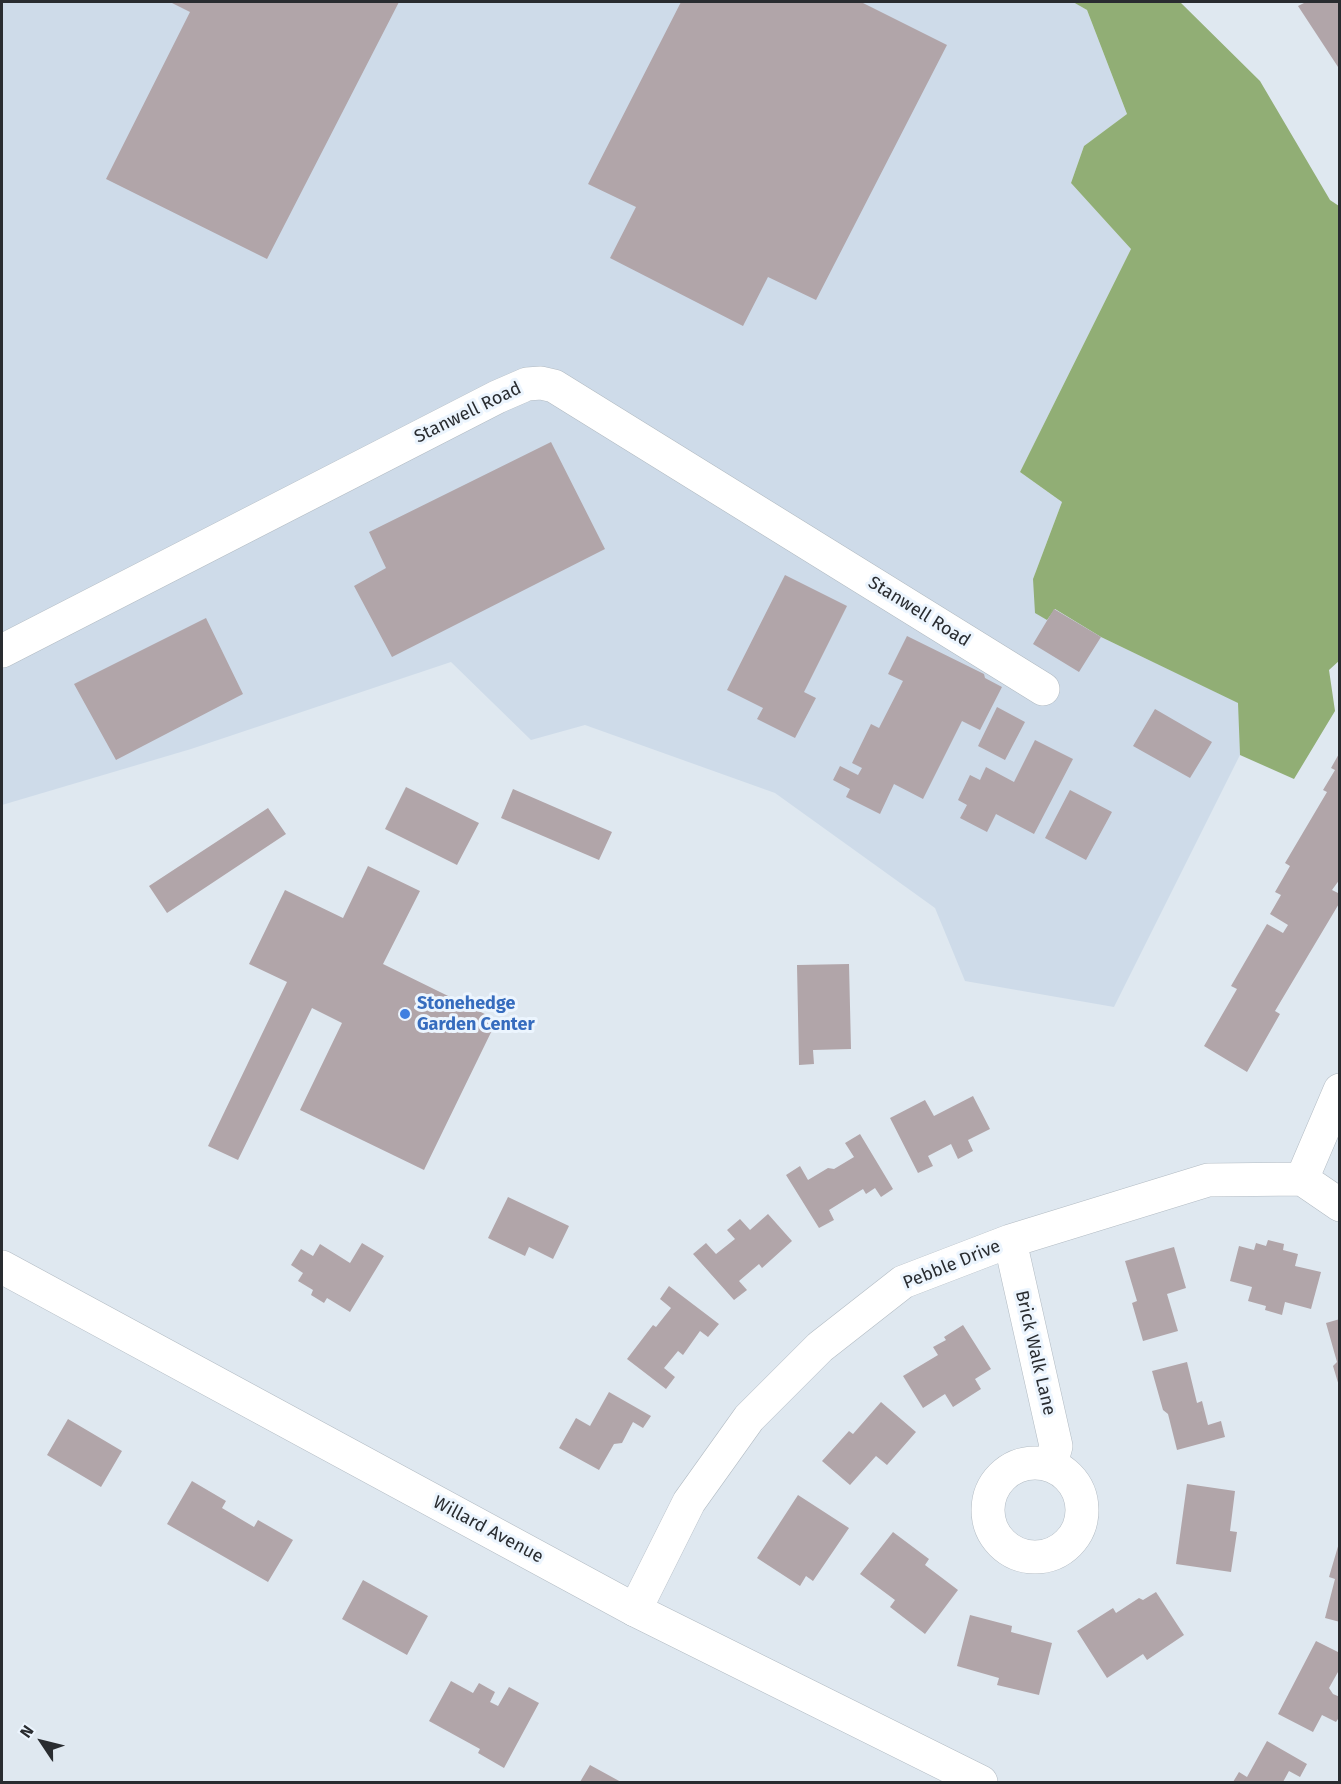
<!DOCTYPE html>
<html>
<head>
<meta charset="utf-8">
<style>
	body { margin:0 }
	#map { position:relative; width:1341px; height:1784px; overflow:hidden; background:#dfe8f0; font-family:"Fira Sans",sans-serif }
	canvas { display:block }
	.frame { position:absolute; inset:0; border:3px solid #292c30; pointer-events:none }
	.north { position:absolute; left:12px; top:1712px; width:60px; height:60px; -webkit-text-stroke:4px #ecf5fe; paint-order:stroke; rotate:305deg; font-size:16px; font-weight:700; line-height:24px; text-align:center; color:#292c30 }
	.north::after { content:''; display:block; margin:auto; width:21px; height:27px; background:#292c30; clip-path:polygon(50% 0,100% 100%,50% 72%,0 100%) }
</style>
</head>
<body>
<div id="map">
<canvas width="1341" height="1784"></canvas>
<div class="frame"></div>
<div class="north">N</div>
</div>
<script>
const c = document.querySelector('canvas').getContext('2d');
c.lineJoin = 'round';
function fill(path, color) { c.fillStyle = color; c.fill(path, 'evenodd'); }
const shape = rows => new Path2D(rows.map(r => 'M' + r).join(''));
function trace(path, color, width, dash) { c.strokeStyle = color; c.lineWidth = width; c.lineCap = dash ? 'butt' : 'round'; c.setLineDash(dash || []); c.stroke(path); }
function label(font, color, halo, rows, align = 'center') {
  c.font = font + ' "Fira Sans",sans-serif'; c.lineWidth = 6; c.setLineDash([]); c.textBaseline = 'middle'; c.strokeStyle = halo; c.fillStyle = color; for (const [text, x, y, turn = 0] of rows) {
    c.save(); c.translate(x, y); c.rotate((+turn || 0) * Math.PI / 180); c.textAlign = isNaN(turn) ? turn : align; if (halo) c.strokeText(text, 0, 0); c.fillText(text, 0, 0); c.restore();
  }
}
fill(shape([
	[2,2,1073,2,1087,10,1127,114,1084,146,1071,183,1131,249,1020,472,1062,502,1033,579,1054,609,1101,637,1239,703,1240,755,1114,1007,965,981,935,908,775,793,585,725,531,740,451,662,191,749,2,805]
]), '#cedbe9');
fill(shape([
	[1073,2,1180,2,1260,81,1330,200,1339,206,1340,660,1329,670,1335,711,1294,779,1240,755,1238,703,1101,637,1055,609,1047,620,1035,613,1033,579,1062,502,1020,472,1131,249,1071,183,1084,146,1127,114,1087,10]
]), '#91ae75');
fill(shape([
	[170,2,399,2,267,259,106,179,190,12],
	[681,2,861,2,947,45,816,300,768,277,743,326,610,258,636,207,588,184],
	[1306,2,1340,2,1340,70,1298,6],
	[551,442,605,549,392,657,354,586,386,568,369,532],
	[785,575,847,606,804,692,816,698,795,738,757,719,763,708,727,690],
	[1054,609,1101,637,1079,672,1033,644],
	[206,618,243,694,116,760,74,684],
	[907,636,984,674,985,678,1002,687,980,730,962,721,923,799,894,784,880,814,846,797,850,789,833,780,840,766,858,775,862,768,852,763,871,724,879,728,903,681,888,674],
	[997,707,1025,722,1005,760,978,746],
	[1155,709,1212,742,1190,778,1133,746],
	[1035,740,1073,759,1034,834,996,814,987,832,960,818,967,805,958,800,970,775,980,780,986,767,1014,782],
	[1340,752,1340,879,1332,890,1340,894,1340,902,1275,1011,1280,1014,1247,1072,1204,1046,1237,989,1231,986,1267,924,1283,933,1288,925,1270,914,1281,895,1275,892,1290,866,1285,863,1327,792,1323,790,1335,770,1331,768],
	[406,787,479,823,457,865,385,829],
	[513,789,612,832,599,860,501,818],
	[1070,790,1112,812,1086,860,1045,838],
	[268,808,286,834,167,913,149,886],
	[368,866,420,891,383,964,497,1020,424,1170,300,1110,342,1023,312,1008,238,1160,208,1146,287,982,249,964,285,890,343,918],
	[849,964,851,1049,813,1050,814,1064,799,1065,797,965],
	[973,1096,990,1129,968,1140,973,1151,958,1159,951,1144,928,1156,933,1166,918,1173,890,1118,925,1100,934,1116],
	[860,1134,893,1189,881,1197,875,1188,866,1194,863,1189,829,1210,834,1220,819,1228,786,1175,800,1166,808,1180,828,1168,834,1169,854,1157,845,1143],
	[508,1197,569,1226,553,1259,529,1247,525,1256,488,1238],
	[768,1214,792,1241,762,1268,759,1264,739,1281,747,1290,734,1300,693,1254,706,1243,716,1254,735,1239,727,1230,740,1219,750,1230],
	[1268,1240,1284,1244,1283,1250,1298,1254,1295,1266,1321,1272,1311,1309,1285,1302,1282,1315,1265,1310,1266,1306,1248,1301,1252,1287,1230,1281,1239,1246,1254,1250,1256,1243,1266,1246],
	[362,1243,384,1256,350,1312,327,1298,324,1303,311,1295,313,1290,298,1281,303,1273,291,1265,301,1249,313,1256,320,1244,350,1263],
	[1174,1247,1186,1288,1167,1294,1178,1331,1143,1341,1132,1303,1137,1301,1125,1261],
	[669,1286,719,1324,708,1337,700,1331,683,1355,678,1351,664,1368,675,1377,666,1389,627,1359,653,1325,656,1327,671,1308,660,1299],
	[1340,1319,1340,1386,1339,1386,1333,1366,1337,1362,1326,1323],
	[963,1325,991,1369,975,1379,981,1389,953,1407,945,1394,923,1408,903,1376,938,1355,933,1347,946,1340,944,1337],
	[1187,1362,1197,1403,1202,1401,1208,1425,1221,1421,1225,1437,1177,1450,1168,1414,1163,1410,1152,1371],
	[609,1392,651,1416,643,1428,633,1422,622,1443,614,1444,599,1470,559,1448,576,1418,590,1426],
	[881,1402,916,1432,887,1465,876,1456,850,1485,822,1461,849,1431,853,1434],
	[68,1419,122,1451,101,1487,47,1455],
	[192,1481,226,1501,222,1508,254,1527,258,1520,293,1540,268,1582,167,1524],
	[1187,1484,1235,1491,1230,1531,1237,1532,1231,1572,1176,1564],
	[798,1495,849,1528,813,1581,806,1576,800,1586,757,1558],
	[893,1532,929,1559,925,1565,958,1590,925,1634,890,1607,895,1600,860,1574],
	[1339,1543,1340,1543,1340,1622,1325,1618,1335,1579,1329,1577],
	[363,1580,428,1616,407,1655,342,1619],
	[1156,1592,1184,1635,1147,1660,1143,1654,1107,1678,1077,1631,1113,1608,1116,1613,1139,1598,1143,1600],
	[970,1615,1012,1626,1011,1632,1052,1643,1039,1695,997,1685,999,1678,957,1666],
	[1316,1641,1340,1653,1340,1673,1338,1672,1329,1688,1333,1694,1340,1697,1340,1716,1336,1722,1322,1715,1313,1732,1278,1714],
	[451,1681,473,1693,479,1683,495,1692,490,1702,498,1706,509,1687,539,1703,504,1768,478,1753,480,1749,429,1721],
	[1267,1741,1307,1764,1300,1777,1289,1771,1283,1782,1233,1782,1239,1772,1247,1777],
	[590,1765,621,1782,580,1782]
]), '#b1a5a9');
const minor = shape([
	[2,651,497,397,527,384,541,383,554,386,1043,689],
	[1302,1179,1340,1090],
	[1010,1241,1056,1446,1051,1464],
	'988 1510a47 47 0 1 1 94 0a47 47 0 1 1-94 0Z',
	[635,1610,689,1502,749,1418,820,1347,903,1282,1010,1241,1208,1180,1302,1179,1340,1205]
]);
const secondary = shape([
	[2,1267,635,1610,981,1782]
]);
trace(minor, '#b2bbc3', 34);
trace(secondary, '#b2bbc3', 34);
trace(minor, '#fff', 33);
trace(secondary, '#fff', 33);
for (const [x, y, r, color] of [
	[405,1014,6,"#3f7fe0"]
]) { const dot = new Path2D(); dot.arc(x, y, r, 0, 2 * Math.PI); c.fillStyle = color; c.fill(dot); trace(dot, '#ecf5fe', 2); }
label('18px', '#292c30', '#ecf5fe', [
	["Stanwell Road",468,413,-26],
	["Stanwell Road",919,612,32],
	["Pebble Drive",952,1265,-22],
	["Brick Walk Lane",1035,1353,77],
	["Willard Avenue",488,1530,28]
]);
label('bold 18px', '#366cbe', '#ecf5fe', [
	["Stonehedge",417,1004],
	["Garden Center",417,1025]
], 'left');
</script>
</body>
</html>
